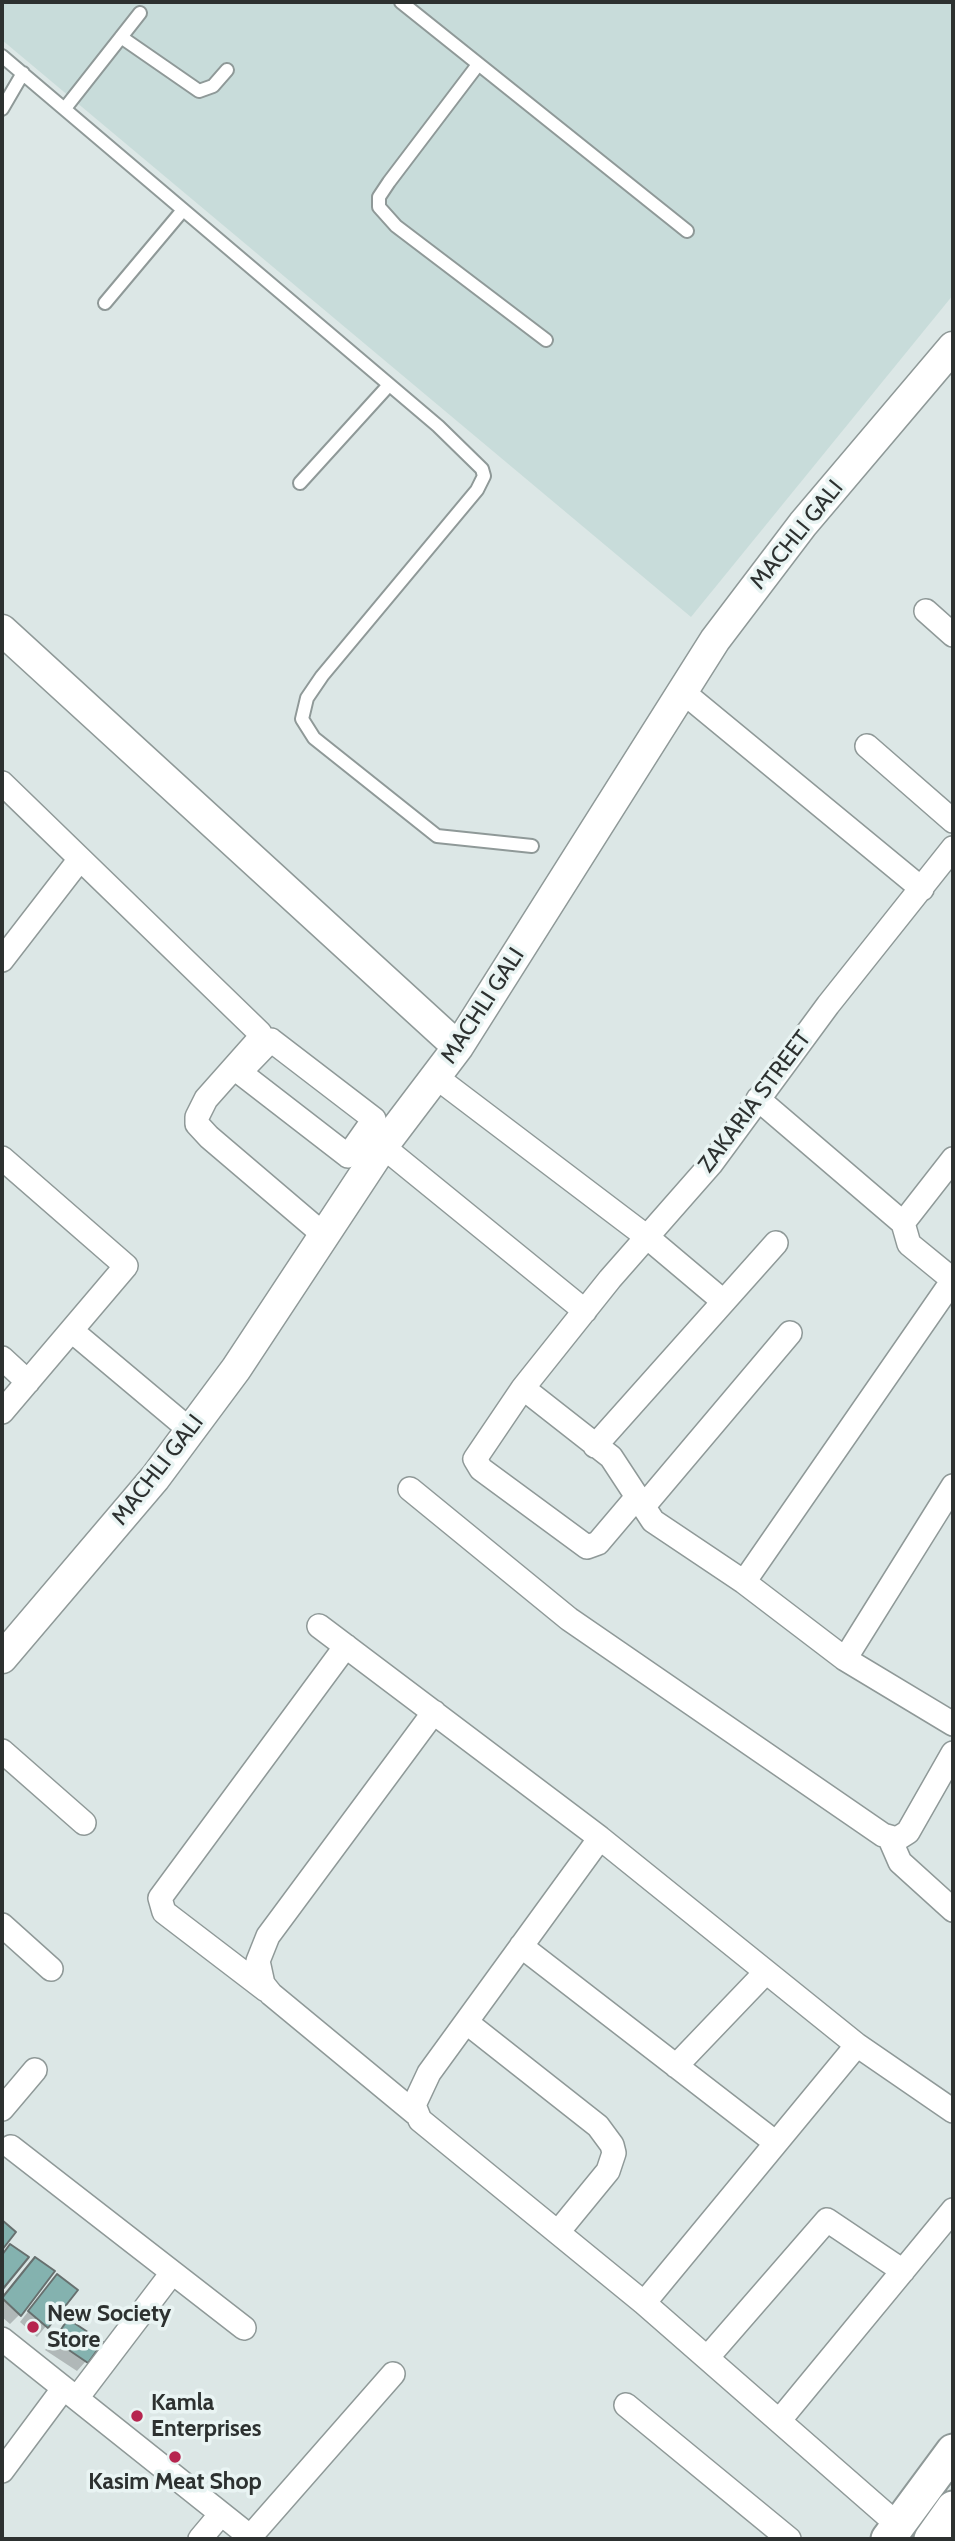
<!DOCTYPE html>
<html>
<head>
<meta charset="utf-8">
<style>
	body { margin:0 }
	#map { position:relative; width:955px; height:2541px; overflow:hidden; background:#dce7e6; font-family:Cabin,sans-serif }
	canvas { display:block }
	.frame { position:absolute; inset:0; border:4px solid #2d3130; pointer-events:none }
</style>
</head>
<body>
<div id="map">
<canvas width="955" height="2541"></canvas>
<div class="frame"></div>
</div>
<script>
const c = document.querySelector('canvas').getContext('2d');
c.lineJoin = 'round';
function fill(path, color) { c.fillStyle = color; c.fill(path, 'evenodd'); }
const shape = rows => new Path2D(rows.map(r => 'M' + r).join(''));
function trace(path, color, width, dash) { c.strokeStyle = color; c.lineWidth = width; c.lineCap = dash ? 'butt' : 'round'; c.setLineDash(dash || []); c.stroke(path); }
function label(font, color, halo, rows, align = 'center') {
  c.font = font + ' Cabin,sans-serif'; c.lineWidth = 7; c.setLineDash([]); c.textBaseline = 'middle'; c.strokeStyle = halo; c.fillStyle = color; for (const [text, x, y, turn = 0] of rows) {
    c.save(); c.translate(x, y); c.rotate((+turn || 0) * Math.PI / 180); c.textAlign = isNaN(turn) ? turn : align; if (halo) c.strokeText(text, 0, 0); c.fillText(text, 0, 0); c.restore();
  }
}
fill(shape([
	[2,2,953,2,953,295,691,617,2,40]
]), '#c8dcda');
fill(shape([
	[35,2259,20,2314,10,2324,2,2317,2,2298],
	[48,2286,76,2290,37,2337,20,2322],
	[68,2321,86,2361,77,2371,45,2350]
]), '#0003');
const building = shape([
	[2,2220,16,2232,2,2250,2,2220],
	[10,2244,29,2257,2,2290,2,2255,10,2244],
	[35,2257,55,2271,21,2316,2,2298,35,2257],
	[57,2274,78,2290,48,2328,28,2311,57,2274],
	[68,2319,103,2342,88,2363,54,2340,68,2319]
]);
fill(building, '#84b2af');
trace(building, '#67706f', 2);
const service = shape([
	[401,2,687,231],
	[121,37,199,91,213,86,227,70],
	[2,56,438,426,482,469,484,476,477,490,322,676,307,698,302,719,314,738,437,836,532,846],
	[477,66,389,182,379,197,379,207,396,226,546,340],
	[66,107,140,13],
	[2,109,23,73],
	[105,303,183,210],
	[300,483,389,385]
]);
const minor = shape([
	[926,611,953,635],
	[683,692,922,889],
	[867,746,953,821],
	[2,783,260,1033,261,1037,206,1099,197,1117,197,1124,209,1137,324,1235],
	[2,960,80,859],
	[271,1040,374,1119,348,1156,242,1074,242,1070,271,1040],
	[436,1077,647,1237,723,1301],
	[758,1099,903,1223,909,1244,953,1280,744,1582,845,1659,953,1486],
	[370,1136,585,1311],
	[2,1158,126,1266,2,1412],
	[903,1223,953,1159],
	[72,1331,190,1430],
	[2,1358,28,1382],
	[523,1388,611,1457,653,1521,744,1582],
	[595,1446,776,1243],
	[410,1489,569,1619,883,1835,897,1839,908,1832,953,1753],
	[637,1497,598,1543,587,1547,481,1469,475,1459,523,1388,610,1279,711,1164,828,1005,953,848],
	[643,1507,790,1333],
	[319,1626,600,1838,857,2045,953,2111],
	[845,1659,953,1724],
	[2,1751,84,1823],
	[600,1838,429,2073,414,2105,420,2120,644,2303,857,2045],
	[890,1839,900,1862,953,1910],
	[2,1925,51,1969],
	[521,1946,776,2143],
	[266,1990,164,1912,160,1898,346,1646],
	[466,2022,598,2126,612,2145,614,2153,608,2171,558,2232],
	[676,2066,766,1972],
	[2,2109,35,2070],
	[415,2113,271,1994,263,1984,258,1961,268,1936,434,1712],
	[11,2147,244,2328],
	[644,2303,898,2525],
	[2,2339,253,2539],
	[707,2358,827,2220,903,2271],
	[77,2398,172,2273],
	[626,2405,789,2539],
	[779,2421,953,2210],
	[2,2471,63,2389],
	[250,2537,393,2374],
	[200,2539,221,2514]
]);
const tertiary = shape([
	[2,630,458,1047],
	[2,1658,155,1478,236,1369,383,1146,458,1047,715,640,803,524,953,347]
]);
const secondary = shape([
	[888,2539,953,2451],
	[931,2539,953,2508]
]);
trace(service, '#8f9998', 16);
trace(minor, '#8f9998', 26);
trace(tertiary, '#8f9998', 33);
trace(secondary, '#8f9998', 37);
trace(service, '#fff', 12);
trace(minor, '#fff', 23);
trace(tertiary, '#fff', 30);
trace(secondary, '#fff', 33);
for (const [x, y, r, color] of [
	[33,2327,7,"#b6254f"],
	[137,2416,7,"#b6254f"],
	[175,2457,7,"#b6254f"]
]) { const dot = new Path2D(); dot.arc(x, y, r, 0, 2 * Math.PI); c.fillStyle = color; c.fill(dot); trace(dot, '#e9f4f3', 2.5); }
label('23px', '#2d3130', '#e9f4f3', [
	["MACHLI GALI",797,535,-51],
	["MACHLI GALI",483,1006,-57],
	["ZAKARIA STREET",755,1102,-53],
	["MACHLI GALI",158,1470,-52]
]);
label('bold 23px', '#2d3130', '#e9f4f3', [
	["New Society",47,2314],
	["Store",47,2340],
	["Kamla",151,2403],
	["Enterprises",151,2429],
	["Kasim Meat Shop",175,2482,"center"]
], 'left');
</script>
</body>
</html>
